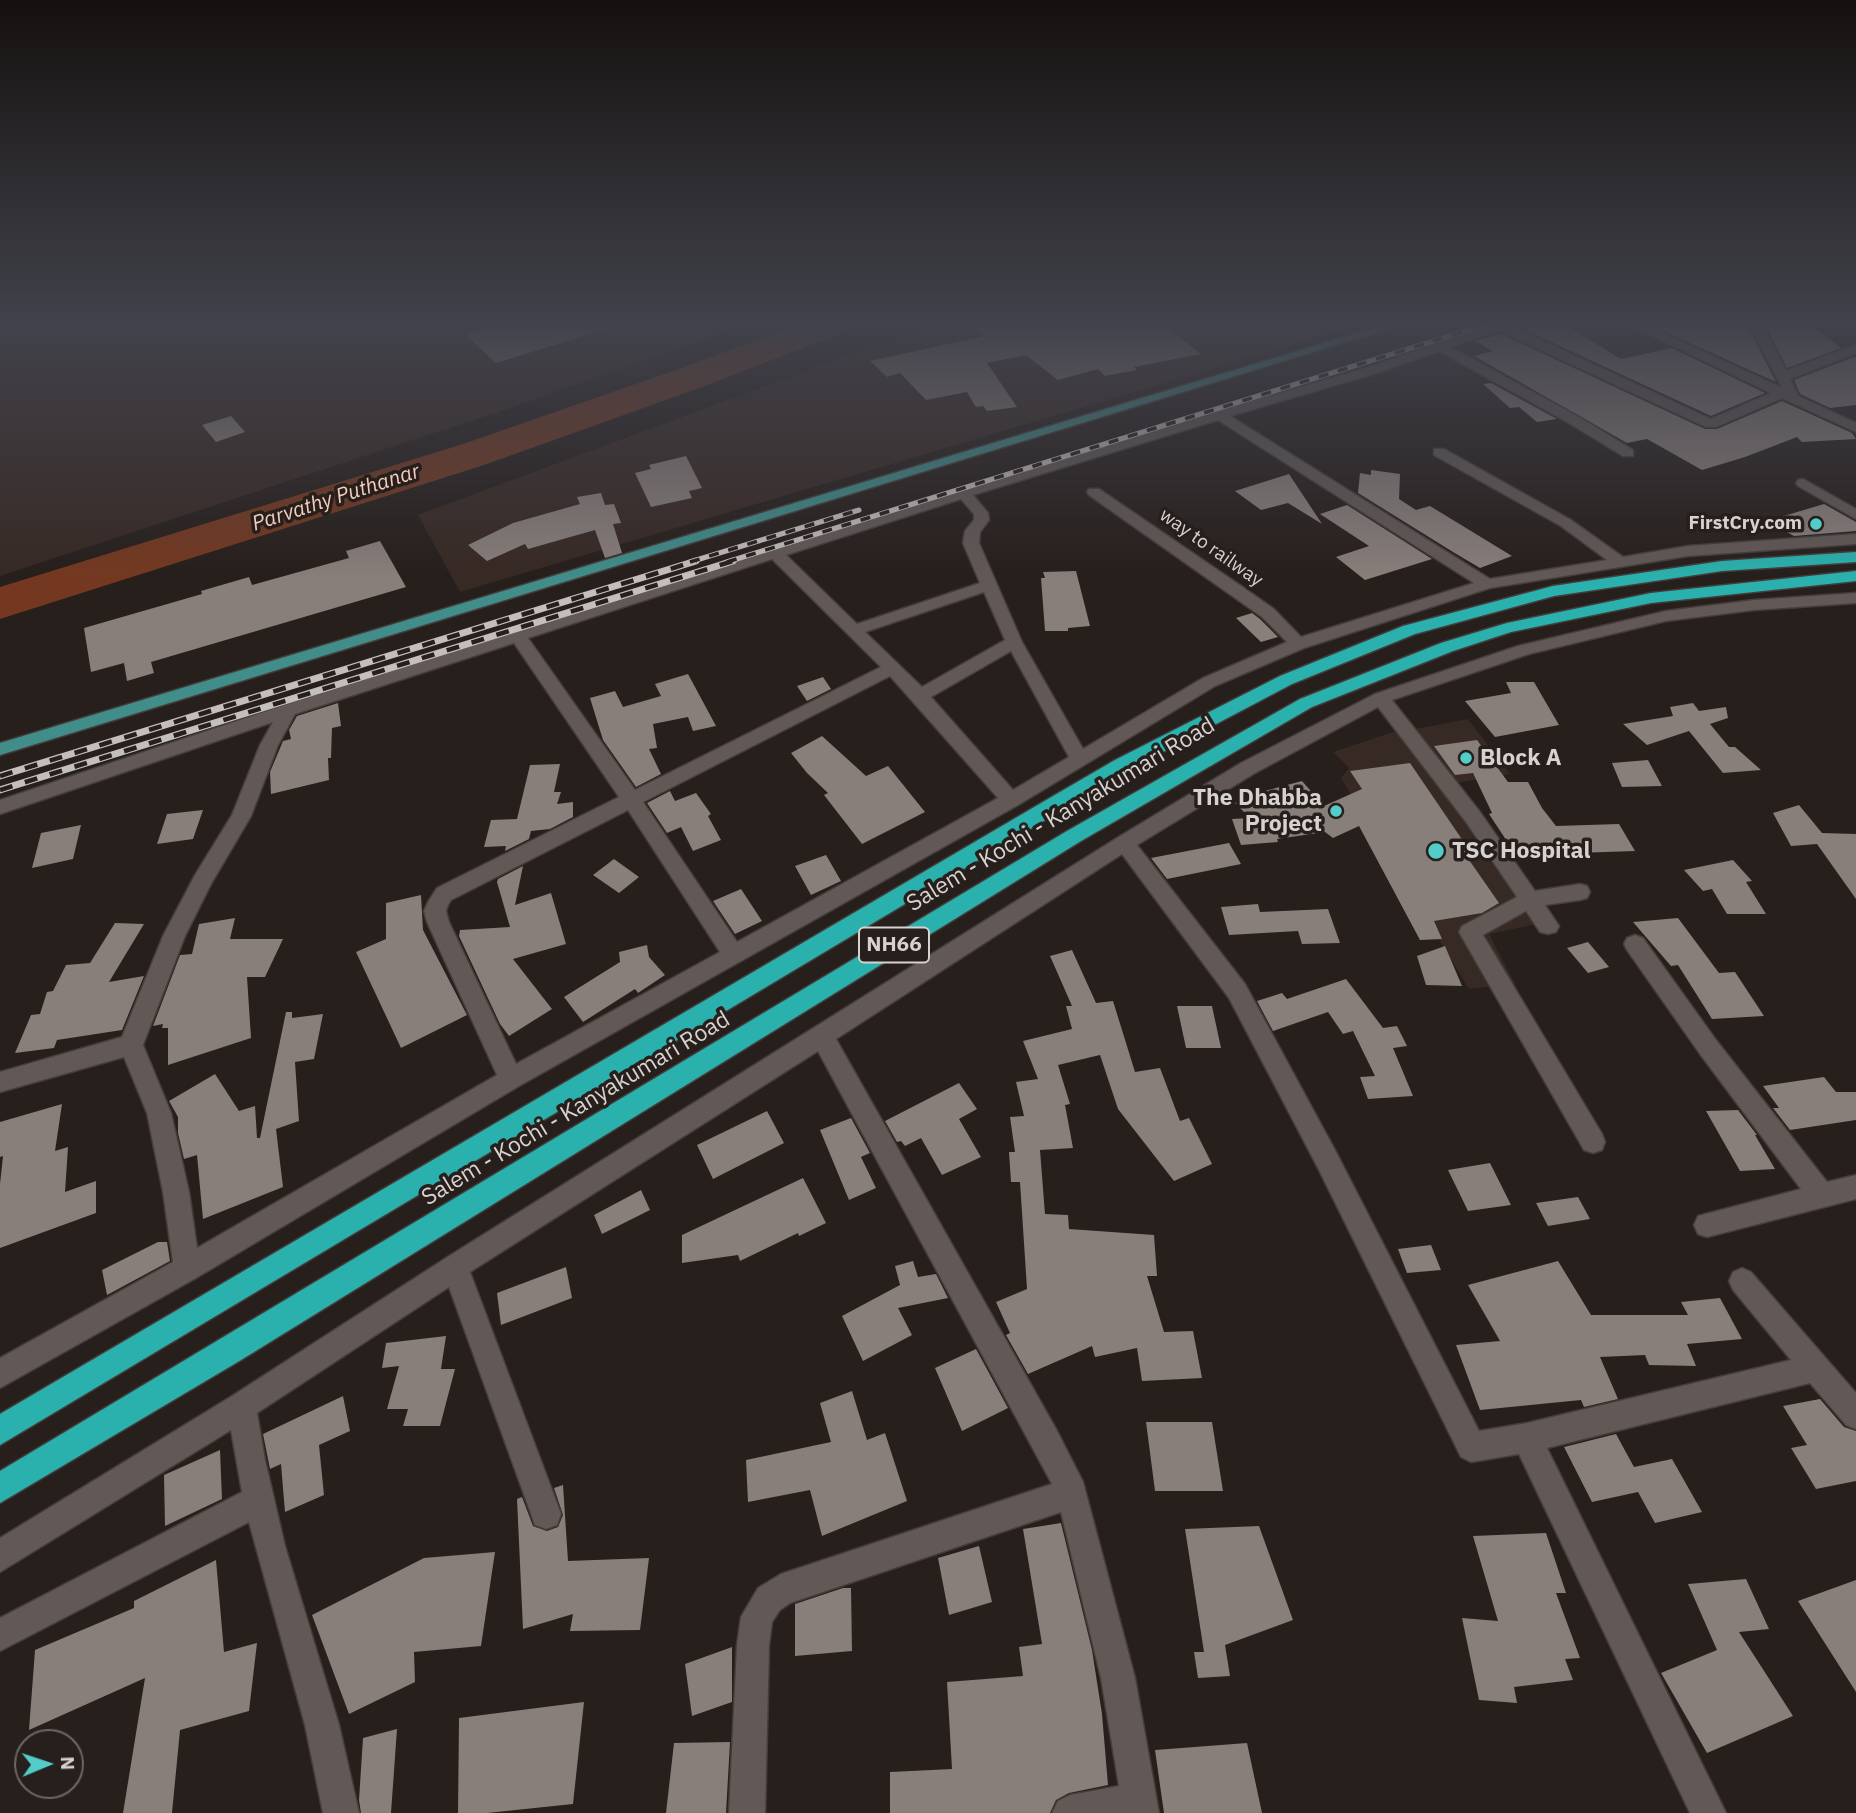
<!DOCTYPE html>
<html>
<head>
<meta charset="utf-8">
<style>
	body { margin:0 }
	#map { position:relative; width:1856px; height:1813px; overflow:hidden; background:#271f1c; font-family:"IBM Plex Sans",sans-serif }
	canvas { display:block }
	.north { position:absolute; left:14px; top:1729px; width:70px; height:70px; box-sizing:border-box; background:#271f1c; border:2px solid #6d6764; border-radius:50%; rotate:88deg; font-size:19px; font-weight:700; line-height:28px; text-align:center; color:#d7d2d0 }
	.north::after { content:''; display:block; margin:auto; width:24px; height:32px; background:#53cdc9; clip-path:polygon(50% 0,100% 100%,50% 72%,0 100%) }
</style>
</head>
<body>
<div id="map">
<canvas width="1856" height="1813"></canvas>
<div class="north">N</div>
</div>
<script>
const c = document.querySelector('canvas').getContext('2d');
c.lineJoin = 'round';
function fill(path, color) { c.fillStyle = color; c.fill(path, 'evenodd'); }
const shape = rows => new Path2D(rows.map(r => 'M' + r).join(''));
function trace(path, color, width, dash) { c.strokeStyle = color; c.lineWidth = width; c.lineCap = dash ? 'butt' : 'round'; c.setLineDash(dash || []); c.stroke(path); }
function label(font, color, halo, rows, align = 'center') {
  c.font = font + ' "IBM Plex Sans",sans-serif'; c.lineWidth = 7; c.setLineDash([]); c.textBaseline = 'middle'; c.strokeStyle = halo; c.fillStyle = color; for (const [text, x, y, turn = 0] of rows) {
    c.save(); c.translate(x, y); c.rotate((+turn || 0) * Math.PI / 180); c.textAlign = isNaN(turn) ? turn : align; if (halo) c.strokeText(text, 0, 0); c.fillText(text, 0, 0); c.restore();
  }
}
fill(shape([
	[0,325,745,325,510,408,0,576],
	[930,325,1360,325,460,592,418,515],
	[1468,719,1510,774,1456,783,1415,729],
	[1402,729,1537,924,1489,934,1515,984,1469,989,1341,778,1349,768,1333,752]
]), '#372924');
fill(shape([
	[797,325,862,325,702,387,484,465,0,619,0,587,463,444,676,370]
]), '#743820');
fill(shape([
	[498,325,605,325,606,329,496,363,465,334],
	[970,325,1165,325,1201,354,1134,367,1137,370,1105,376,1098,369,1058,380,1026,355,987,363,1017,407,987,411,983,406,976,407,967,392,926,400,900,373,887,377,870,361,984,336],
	[1566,325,1621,359,1672,348,1765,393,1711,416,1523,329],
	[1650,325,1747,325,1776,382],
	[1765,325,1810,325,1841,348,1787,368],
	[1501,334,1705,429,1717,429,1782,401,1852,433,1856,439,1802,442,1797,437,1745,457,1702,470,1647,439,1627,443,1474,356,1493,351,1475,341],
	[1854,357,1856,358,1856,405,1830,408,1800,394,1794,380],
	[1491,383,1557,419,1537,422,1519,407,1510,408,1483,384],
	[231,416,245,432,216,442,202,425],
	[686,456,702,488,689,491,692,498,651,507,635,473,651,469,649,465],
	[1371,470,1400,474,1399,499,1416,510,1430,506,1512,556,1480,568,1453,552,1358,493,1360,473,1371,475],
	[1289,474,1322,524,1288,503,1261,510,1235,491],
	[601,493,605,505,614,504,621,523,613,524,622,553,605,558,595,530,528,549,525,544,487,561,468,545,513,523,580,504,577,497],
	[1824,504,1856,522,1856,531,1794,536,1767,521],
	[1347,505,1432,559,1365,580,1336,557,1369,546,1320,514],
	[380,541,406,587,151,662,154,673,127,681,124,663,91,672,84,628,202,594,201,591,249,577,252,585,349,558,346,551],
	[1076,571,1090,626,1068,628,1068,631,1045,631,1041,578,1045,578,1043,572],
	[1252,613,1260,619,1278,637,1261,642,1236,618],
	[688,674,716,726,693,731,688,717,653,724,657,748,649,749,661,774,636,787,603,740,590,698,615,691,623,707,661,696,655,684],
	[823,677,831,689,807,701,797,686],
	[1506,682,1534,682,1559,725,1495,737,1465,701,1511,693],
	[338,703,341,726,332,728,331,758,328,758,329,780,271,794,270,772,283,741,291,739,289,730,297,716],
	[1693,703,1699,711,1726,707,1728,718,1710,724,1729,747,1735,747,1761,770,1723,773,1689,731,1647,745,1623,724,1673,716,1670,707],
	[822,736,866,776,888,766,925,812,862,844,824,795,828,793,807,773,791,753],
	[1477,740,1508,782,1528,782,1542,808,1556,826,1619,824,1635,851,1516,855,1489,814,1492,813,1473,773,1455,775,1434,746],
	[1648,760,1662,786,1622,787,1612,763],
	[1410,763,1474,857,1467,857,1499,903,1482,913,1434,921,1442,939,1420,940,1359,826,1333,838,1325,832,1277,839,1278,842,1241,845,1232,819,1250,818,1235,803,1261,792,1302,781,1324,806,1362,789,1350,771],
	[560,764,554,792,561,792,557,804,573,802,573,817,550,829,531,831,529,839,505,851,506,846,484,847,491,820,517,819,530,765],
	[670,791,675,801,696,793,711,814,708,816,721,840,693,851,681,827,667,833,647,803],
	[1799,805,1822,833,1856,834,1856,899,1817,844,1791,846,1773,813],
	[203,810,193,839,157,844,167,814],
	[81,825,73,859,32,868,41,833],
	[1229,843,1241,864,1167,879,1151,858],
	[826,855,841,881,811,895,795,866],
	[614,859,639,877,619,893,593,875],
	[1733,860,1752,881,1746,882,1766,914,1727,914,1712,889,1703,891,1684,870],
	[523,866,515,905,551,893,566,944,513,959,552,1009,509,1036,500,1024,459,936,460,930,510,927,497,882,498,879],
	[741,889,762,921,735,934,713,901],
	[421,895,423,930,467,1015,401,1048,356,952,386,939,386,903],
	[1258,904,1260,912,1328,909,1340,943,1302,944,1298,931,1229,935,1221,907],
	[235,918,230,939,283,939,265,977,247,977,251,1038,168,1065,168,1028,162,1028,163,1024,153,1026,180,955,192,954,199,924],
	[1678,918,1719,973,1735,972,1764,1016,1712,1019,1678,965,1671,966,1633,922],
	[115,923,144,924,109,982,144,976,122,1030,57,1040,54,1048,15,1053,31,1015,40,1014,47,992,53,991,66,965,90,963],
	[1588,942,1609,967,1588,973,1567,948],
	[647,945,649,957,665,975,638,993,635,989,583,1022,564,997,620,962,619,952],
	[1445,946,1462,986,1426,985,1417,956],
	[1072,950,1096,1003,1113,1001,1135,1072,1160,1068,1180,1121,1189,1118,1212,1164,1174,1181,1118,1109,1100,1055,1058,1065,1070,1104,1065,1105,1073,1148,1040,1150,1045,1214,1068,1215,1069,1229,1154,1235,1157,1276,1147,1276,1164,1332,1193,1331,1202,1378,1142,1381,1137,1348,1095,1357,1092,1346,1028,1374,1006,1335,1010,1333,996,1302,1027,1289,1020,1182,1011,1182,1009,1152,1015,1152,1010,1117,1024,1116,1016,1082,1038,1079,1023,1041,1072,1029,1066,1006,1072,1006,1050,956],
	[1346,979,1383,1028,1397,1026,1407,1046,1393,1048,1413,1096,1368,1099,1360,1077,1375,1076,1353,1031,1343,1034,1328,1012,1273,1031,1257,1001,1282,993,1287,999],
	[1177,1006,1212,1006,1221,1048,1186,1048],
	[286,1012,292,1012,292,1018,323,1014,314,1059,295,1062,299,1121,276,1129,283,1187,203,1219,197,1155,184,1159,178,1133,178,1117,169,1101,215,1074,239,1111,255,1106,257,1138,260,1138],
	[1824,1077,1836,1092,1856,1092,1856,1120,1790,1130,1773,1108,1779,1108,1763,1086],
	[959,1083,977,1109,959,1119,981,1157,942,1175,921,1138,905,1146,901,1141,897,1142,885,1121],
	[62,1104,55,1151,68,1147,65,1192,96,1181,96,1213,0,1248,0,1184,3,1156,0,1157,0,1122],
	[1738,1110,1757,1135,1755,1135,1775,1169,1740,1171,1706,1111],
	[767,1111,784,1143,713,1179,697,1145],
	[851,1118,870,1153,861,1157,876,1188,849,1200,820,1130],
	[1490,1163,1511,1205,1468,1211,1448,1170],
	[803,1178,826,1223,799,1236,798,1233,740,1261,738,1255,682,1263,682,1235],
	[641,1190,650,1210,602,1234,594,1215],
	[1578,1197,1590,1219,1548,1226,1536,1203],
	[158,1242,167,1242,170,1261,107,1295,102,1270],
	[1431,1245,1441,1270,1407,1273,1398,1249],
	[913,1261,918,1277,936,1274,948,1298,898,1308,912,1335,863,1361,842,1316,900,1285,895,1266],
	[1558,1261,1591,1315,1688,1315,1681,1302,1720,1298,1742,1339,1687,1344,1696,1366,1649,1365,1645,1355,1600,1357,1618,1399,1584,1407,1581,1400,1480,1410,1456,1345,1500,1341,1468,1285],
	[566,1267,572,1298,501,1325,497,1293],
	[446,1336,441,1369,455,1369,440,1426,403,1426,408,1409,387,1409,399,1366,382,1368,386,1343],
	[976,1349,1008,1408,962,1431,935,1368],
	[852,1391,867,1440,885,1433,907,1501,822,1536,810,1490,748,1502,746,1460,831,1442,820,1403],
	[343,1396,350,1431,319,1445,324,1495,285,1512,281,1464,270,1469,263,1434],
	[1820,1399,1844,1427,1856,1431,1856,1481,1816,1489,1791,1448,1807,1445,1783,1406],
	[1146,1422,1212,1422,1223,1491,1155,1491],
	[1616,1434,1634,1467,1672,1459,1702,1512,1655,1523,1638,1492,1592,1502,1564,1447],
	[220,1450,222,1499,165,1526,164,1475],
	[563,1485,568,1561,649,1558,640,1630,570,1631,573,1614,523,1629,517,1499,522,1497,533,1526,547,1531,558,1527,563,1515,554,1488],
	[1061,1523,1092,1650,1102,1714,1108,1785,1069,1793,1056,1800,1050,1813,890,1813,890,1772,952,1769,947,1682,1023,1676,1019,1647,1042,1644,1023,1529],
	[1259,1526,1293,1620,1225,1645,1230,1676,1198,1678,1194,1652,1204,1652,1185,1529],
	[1546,1533,1566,1593,1556,1593,1580,1658,1565,1659,1573,1680,1514,1687,1517,1703,1479,1700,1462,1618,1498,1621,1473,1536],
	[979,1546,992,1602,949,1615,938,1558],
	[495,1552,481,1646,414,1652,415,1682,349,1714,312,1615,424,1558],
	[216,1560,224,1652,257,1643,249,1711,180,1730,172,1813,123,1813,145,1678,29,1730,35,1650,134,1608,134,1601],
	[1746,1579,1769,1629,1739,1632,1793,1716,1707,1753,1661,1673,1717,1650,1688,1584],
	[1856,1580,1856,1692,1798,1601],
	[843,1588,851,1588,852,1651,795,1656,795,1604],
	[732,1647,732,1702,692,1716,685,1664],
	[584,1702,573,1804,487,1813,458,1813,459,1718],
	[397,1729,391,1813,361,1813,359,1800,363,1738],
	[730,1742,726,1813,666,1813,674,1743],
	[1247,1743,1262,1813,1164,1813,1155,1750]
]), '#887e7a');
const minor = shape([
	[1492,325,1508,325,1711,419,1771,393,1630,325,1645,325,1782,388,1750,325,1762,325,1786,371,1856,345,1856,353,1790,379,1798,396,1856,423,1856,432,1782,398,1716,427,1706,427,1498,330,1450,347,1579,417,1633,450,1633,456,1623,456,1569,423,1439,351,1380,372,1230,416,1490,579,1607,560,1561,526,1434,455,1434,449,1444,449,1571,520,1623,557,1688,546,1856,534,1856,544,1688,556,1490,588,1304,648,1215,686,1018,805,519,1086,196,1278,0,1388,0,1358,173,1262,163,1192,147,1113,124,1057,0,1092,0,1072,122,1037,163,936,195,875,232,815,260,745,273,722,0,814,0,800,282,706,770,550,1122,439,1372,366,1492,325],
	[1218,420,1474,583,1301,637,1274,609,1244,588,1099,489,1089,489,1087,492,1089,495,1262,617,1287,642,1203,678,1083,749,1022,642,979,543,980,532,989,520,988,513,973,495,1218,420],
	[961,499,974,514,974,520,965,531,963,543,980,583,857,624,786,555,961,499],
	[772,559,881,667,635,790,528,638,772,559],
	[984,592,1005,640,922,687,865,632,984,592],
	[514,643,619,797,437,888,428,902,424,911,427,922,497,1075,197,1248,189,1192,171,1113,143,1045,185,936,211,884,251,816,278,745,295,714,514,643],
	[1011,651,1069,757,1013,790,931,697,1011,651],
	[890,676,998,798,737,942,643,802,890,676],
	[628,810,720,952,516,1064,449,922,446,911,448,905,451,900,628,810],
	[1803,479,1856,509,1856,519,1798,486,1796,483,1798,480,1803,479],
	[1856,593,1856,603,1754,610,1666,621,1529,654,1392,700,1480,812,1535,891,1580,884,1587,886,1590,892,1587,898,1580,900,1545,905,1559,926,1556,932,1548,934,1540,932,1526,911,1483,935,1602,1134,1605,1142,1602,1150,1593,1153,1584,1150,1459,932,1462,926,1517,897,1466,822,1378,707,1255,773,1137,845,1245,984,1336,1152,1479,1431,1527,1423,1791,1360,1733,1290,1729,1281,1733,1272,1742,1268,1751,1272,1856,1393,1856,1429,1846,1425,1810,1383,1547,1448,1726,1813,1690,1813,1519,1454,1471,1462,1461,1457,1318,1168,1229,998,1122,854,836,1039,1056,1429,1083,1482,1135,1678,1159,1813,1052,1813,1058,1801,1070,1795,1119,1786,1101,1678,1061,1512,790,1603,780,1610,772,1622,769,1645,765,1813,729,1813,737,1645,741,1617,758,1588,781,1574,1052,1484,818,1051,470,1272,561,1514,557,1525,546,1529,535,1525,449,1287,257,1413,265,1460,285,1546,339,1725,359,1813,323,1813,305,1725,249,1522,0,1651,0,1618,242,1492,231,1430,0,1572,0,1538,232,1396,446,1258,1117,838,1241,763,1375,694,1518,646,1666,611,1754,600,1856,593],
	[1635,935,1643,938,1716,1040,1827,1182,1856,1175,1856,1199,1707,1237,1698,1234,1694,1225,1698,1216,1801,1189,1700,1054,1627,950,1624,944,1627,938,1635,935]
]);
const major = shape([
	[1384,325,1401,325,0,755,0,743,1384,325]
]);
const highway = shape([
	[1856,552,1856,562,1722,571,1554,596,1415,634,1292,684,1129,770,0,1445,0,1414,1036,806,1115,760,1280,676,1403,626,1553,586,1722,561,1856,552],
	[1856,571,1856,581,1651,603,1511,632,1453,651,1312,707,1081,841,241,1360,0,1503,0,1471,1067,831,1300,699,1441,643,1507,623,1651,593,1856,571]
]);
trace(minor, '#433d3b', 3);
trace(major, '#433d3b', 3);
trace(highway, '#433d3b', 3);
fill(minor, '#625855');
fill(major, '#408d8a');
fill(highway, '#2ab1ad');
const railFar1 = shape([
	[690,562,859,510],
	[727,562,1485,325]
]);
const rail = shape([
	[0,776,696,561],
	[0,790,733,561]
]);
trace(railFar1, '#c4bfbd', 5);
trace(rail, '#c4bfbd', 7);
trace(railFar1, '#271f1c', 3.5, [10]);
trace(rail, '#271f1c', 4.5, [13]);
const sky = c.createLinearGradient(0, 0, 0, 578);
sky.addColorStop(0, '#15110f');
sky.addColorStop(0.56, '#41424b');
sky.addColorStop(1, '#41424b00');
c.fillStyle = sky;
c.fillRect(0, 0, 1856, 578);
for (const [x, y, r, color] of [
	[1816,524,7,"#53cdc9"],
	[1466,758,7,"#53cdc9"],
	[1336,811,7,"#53cdc9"],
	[1436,851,9,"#53cdc9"]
]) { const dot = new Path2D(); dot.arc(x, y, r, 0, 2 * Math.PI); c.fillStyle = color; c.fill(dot); trace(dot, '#271f1c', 2.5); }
label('bold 19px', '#d7d2d0', '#271f1c', [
	["FirstCry.com",1802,524]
], 'right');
label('19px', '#d7d2d0', '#271f1c', [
	["way to railway",1211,548,35]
]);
label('italic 21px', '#f4cdbe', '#271f1c', [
	["Parvathy Puthanar",336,498,-18]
]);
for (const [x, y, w] of [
	[894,945,70]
]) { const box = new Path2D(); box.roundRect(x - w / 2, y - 17.5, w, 35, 5); c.fillStyle = '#271f1c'; c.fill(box); trace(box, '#d7d2d0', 2); }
label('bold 21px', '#d7d2d0', null, [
	["NH66",894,945]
]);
label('bold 23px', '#d7d2d0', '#271f1c', [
	["Block A",1480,758],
	["The Dhabba",1322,798,"right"],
	["Project",1322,824,"right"],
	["TSC Hospital",1452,851]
], 'left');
label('23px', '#d7d2d0', '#271f1c', [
	["Salem - Kochi - Kanyakumari Road",1061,815,-31],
	["Salem - Kochi - Kanyakumari Road",576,1109,-31]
]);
</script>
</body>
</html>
